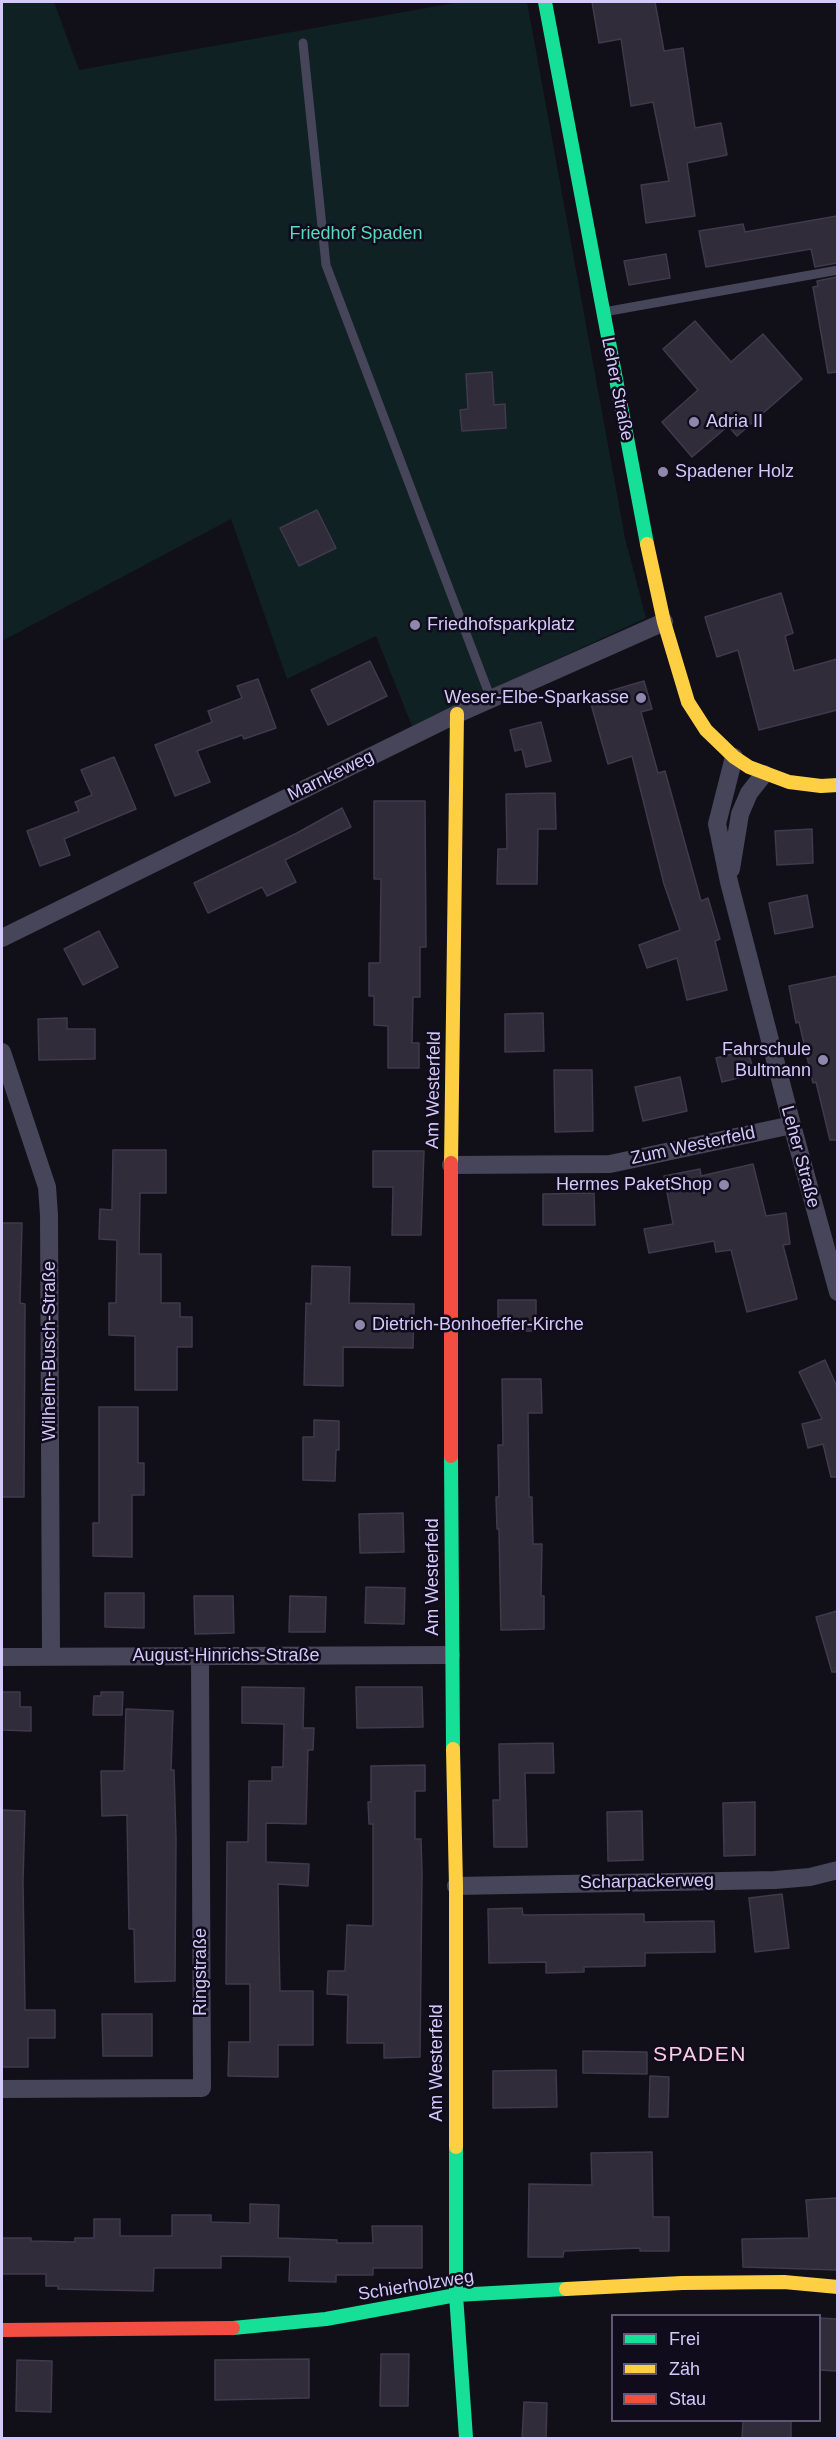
<!DOCTYPE html>
<html>
<head>
<meta charset="utf-8">
<style>
	body { margin:0 }
	#map { position:relative; width:839px; height:2440px; overflow:hidden; background:#111018; font-family:Arial,sans-serif }
	canvas { display:block }
	.frame { position:absolute; inset:0; border:3px solid #d4c9fc; pointer-events:none }
	.legend { position:absolute; left:611px; top:2314px; width:210px; height:108px; box-sizing:border-box; background:#100c1b; border:2px solid #5e5875; margin:0; padding:8px 10px; list-style:none; font-size:18px; color:#d4c9fc }
	.legend li { display:flex; align-items:center; gap:12px; height:30px }
	.legend b { width:30px; border:2px solid #5e5875 }
</style>
</head>
<body>
<div id="map">
<canvas width="839" height="2440"></canvas>
<div class="frame"></div>
<ul class="legend">
<li><b style="height:8px;background:#16e098"></b>Frei</li>
<li><b style="height:8px;background:#ffcf43"></b>Zäh</li>
<li><b style="height:8px;background:#f24e42"></b>Stau</li>
</ul>
</div>
<script>
const c = document.querySelector('canvas').getContext('2d');
c.lineJoin = 'round';
function fill(path, color) { c.fillStyle = color; c.fill(path, 'evenodd'); }
const shape = rows => new Path2D(rows.map(r => 'M' + r).join(''));
function trace(path, color, width, dash) { c.strokeStyle = color; c.lineWidth = width; c.lineCap = dash ? 'butt' : 'round'; c.setLineDash(dash || []); c.stroke(path); }
function label(font, color, halo, rows, align = 'center') {
  c.font = font + ' Arial,sans-serif'; c.lineWidth = 5; c.setLineDash([]); c.textBaseline = 'middle'; c.strokeStyle = halo; c.fillStyle = color; for (const [text, x, y, turn = 0] of rows) {
    c.save(); c.translate(x, y); c.rotate((+turn || 0) * Math.PI / 180); c.textAlign = isNaN(turn) ? turn : align; if (halo) c.strokeText(text, 0, 0); c.fillText(text, 0, 0); c.restore();
  }
}
fill(shape([
	[2,2,54,2,79,70,460,2,527,2,625,538,646,618,412,726,376,636,287,679,231,519,2,641]
]), '#102123');
const building = shape([
	[592,2,655,2,664,51,683,48,695,128,721,123,727,155,687,163,695,216,646,223,641,185,669,181,653,102,631,106,621,39,599,43,592,2],
	[837,216,837,263,815,267,811,249,706,267,699,231,743,224,745,232,837,216],
	[666,254,670,278,629,285,624,261,666,254],
	[837,277,837,372,828,373,813,287,818,286,817,281,837,277],
	[695,321,731,362,763,334,802,379,737,436,728,426,692,457,662,422,698,390,663,349,695,321],
	[492,372,494,405,505,404,506,428,462,431,460,410,468,409,466,374,492,372],
	[317,510,336,548,299,566,280,528,317,510],
	[781,593,793,633,785,636,794,671,837,659,837,710,759,730,738,650,717,657,705,617,781,593],
	[370,661,387,696,328,725,311,690,370,661],
	[258,679,276,728,244,739,242,735,197,751,210,782,175,796,155,745,212,722,208,711,242,698,237,686,258,679],
	[644,681,652,709,641,712,658,773,665,771,701,901,708,898,720,939,715,941,727,990,687,1000,677,958,647,968,639,945,680,930,664,884,632,756,608,764,589,697,644,681],
	[541,722,551,761,526,767,522,749,515,751,510,730,541,722],
	[114,757,136,809,64,839,70,855,40,866,27,831,79,811,75,802,92,795,81,770,114,757],
	[555,793,556,829,538,829,537,884,497,884,498,849,507,849,506,794,555,793],
	[374,801,425,801,426,947,420,947,420,997,413,997,412,1043,419,1043,419,1068,388,1068,388,1026,374,1025,374,996,369,996,369,963,380,963,381,879,374,879,374,801],
	[342,808,351,827,285,860,296,882,267,896,262,887,208,913,194,883,297,833,342,808],
	[812,829,813,863,777,865,775,831,812,829],
	[807,895,813,927,775,934,769,903,807,895],
	[99,931,118,967,83,985,64,949,99,931],
	[837,976,837,1140,830,1140,816,1082,813,1083,799,1022,796,1023,789,986,837,976],
	[543,1013,544,1051,505,1052,505,1014,543,1013],
	[67,1018,67,1029,95,1029,95,1059,39,1060,38,1019,67,1018],
	[748,1050,754,1074,722,1082,716,1058,748,1050],
	[554,1070,592,1070,593,1131,555,1132,554,1070],
	[680,1077,687,1111,643,1121,635,1087,680,1077],
	[113,1150,166,1150,166,1193,140,1193,139,1254,161,1254,161,1303,180,1303,180,1317,192,1317,192,1347,177,1347,177,1390,135,1390,135,1336,109,1335,109,1303,116,1303,117,1240,99,1239,100,1209,112,1210,113,1150],
	[373,1151,424,1151,421,1235,392,1235,393,1187,373,1187,373,1151],
	[753,1164,766,1216,786,1213,790,1244,783,1245,797,1299,747,1312,731,1250,716,1252,714,1241,649,1253,644,1229,673,1224,664,1176,700,1169,701,1176,753,1164],
	[594,1193,595,1225,543,1225,543,1194,594,1193],
	[2,1223,22,1223,20,1303,25,1304,24,1497,2,1497,2,1223],
	[312,1266,350,1267,349,1303,414,1304,413,1348,343,1347,343,1386,304,1385,306,1303,311,1304,312,1266],
	[498,1300,536,1300,536,1331,498,1331,498,1300],
	[825,1360,837,1387,837,1477,831,1477,823,1444,808,1448,802,1424,822,1419,799,1372,825,1360],
	[502,1379,541,1379,542,1413,528,1413,529,1497,532,1497,533,1544,542,1544,541,1596,544,1596,544,1629,501,1630,499,1529,497,1529,496,1497,499,1497,498,1445,503,1445,502,1379],
	[99,1407,138,1407,138,1463,144,1463,144,1495,132,1495,132,1557,93,1556,93,1523,99,1523,99,1407],
	[314,1420,339,1421,339,1450,336,1450,335,1481,303,1480,303,1437,314,1437,314,1420],
	[403,1513,404,1552,360,1553,359,1514,403,1513],
	[366,1587,405,1588,404,1624,365,1623,366,1587],
	[105,1593,144,1593,144,1628,105,1627,105,1593],
	[194,1596,233,1596,234,1633,195,1634,194,1596],
	[290,1596,326,1597,325,1632,289,1632,290,1596],
	[837,1611,837,1672,832,1672,816,1617,837,1611],
	[242,1687,304,1688,303,1728,314,1728,313,1750,308,1750,306,1824,266,1823,266,1862,309,1864,308,1886,278,1884,279,1946,280,1991,313,1991,313,2045,278,2045,278,2077,228,2076,229,2042,250,2042,250,1984,226,1984,227,1842,248,1842,249,1781,272,1781,272,1767,283,1767,284,1724,242,1723,242,1687],
	[356,1687,422,1687,423,1727,357,1728,356,1687],
	[2,1692,20,1692,20,1707,31,1707,31,1731,2,1730,2,1692],
	[101,1692,123,1692,122,1715,93,1715,94,1696,101,1696,101,1692],
	[126,1709,173,1711,171,1770,174,1770,176,1839,175,1981,135,1982,134,1929,129,1929,127,1815,102,1816,101,1771,124,1771,126,1709],
	[553,1743,554,1773,525,1773,527,1847,494,1847,493,1800,500,1800,499,1744,553,1743],
	[425,1765,425,1791,415,1791,415,1839,421,1839,422,1874,420,2057,384,2058,384,2043,347,2043,348,1995,327,1994,328,1971,345,1971,347,1925,373,1926,373,1824,369,1824,368,1802,371,1802,371,1766,425,1765],
	[755,1802,755,1855,724,1856,723,1803,755,1802],
	[2,1810,25,1811,23,1881,25,2010,55,2010,55,2038,28,2038,28,2067,2,2067,2,1810],
	[642,1811,643,1860,608,1861,607,1812,642,1811],
	[782,1894,789,1948,755,1952,749,1898,782,1894],
	[522,1908,523,1915,644,1914,644,1922,714,1921,715,1952,645,1953,645,1966,584,1967,584,1972,546,1973,546,1962,489,1963,488,1909,522,1908],
	[102,2014,152,2014,152,2056,103,2056,102,2014],
	[583,2051,647,2052,647,2074,583,2073,583,2051],
	[556,2070,557,2107,493,2108,493,2071,556,2070],
	[650,2076,669,2077,668,2117,649,2117,650,2076],
	[652,2152,653,2217,669,2217,669,2251,640,2251,640,2248,564,2251,563,2257,528,2257,529,2184,592,2185,591,2153,652,2152],
	[837,2198,837,2270,743,2267,742,2239,809,2238,806,2200,837,2198],
	[250,2204,279,2205,278,2238,337,2240,337,2243,373,2243,372,2226,422,2226,422,2268,373,2268,373,2275,336,2275,336,2282,289,2281,290,2257,221,2256,221,2268,154,2268,153,2291,58,2289,58,2286,46,2286,46,2274,2,2274,2,2238,31,2238,31,2241,75,2242,75,2238,94,2238,94,2219,120,2219,120,2236,172,2236,172,2215,211,2215,211,2222,250,2223,250,2204],
	[819,2318,837,2319,837,2371,819,2370,819,2318],
	[381,2354,409,2354,408,2406,380,2406,381,2354],
	[309,2359,309,2398,215,2400,215,2360,309,2359],
	[17,2360,52,2361,51,2412,16,2411,17,2360],
	[524,2402,547,2403,546,2439,522,2439,524,2402],
	[743,2421,791,2421,791,2439,742,2439,743,2421]
]);
fill(building, '#302c3a');
trace(building, '#3f3a4c', 1.5);
trace(shape([
	[303,43,326,265,491,699],
	[604,312,838,270]
]), '#474559', 9);
trace(shape([
	[734,757,717,824,729,882,792,1125,838,1292],
	[731,869,740,814,749,793,764,774],
	[2,938,457,714,664,622],
	[2,1052,47,1187,49,1215,51,1657],
	[451,1165,610,1164,792,1125],
	[2,1657,451,1655],
	[456,1886,775,1880,810,1877,838,1870],
	[2,2089,202,2088,200,1657]
]), '#474559', 18);
trace(shape([
	[545,2,647,544],
	[451,1456,453,1749],
	[456,2147,456,2295,466,2438],
	[233,2328,326,2319,456,2295,566,2289]
]), '#16e098', 14);
trace(shape([
	[647,544,664,622,688,702,706,730,734,757,749,767,789,782,821,786,838,785],
	[451,1163,457,714],
	[453,1749,456,1886,456,2147],
	[566,2289,682,2283,784,2282,838,2287]
]), '#ffcf43', 14);
trace(shape([
	[451,1456,451,1163],
	[2,2330,233,2328]
]), '#f24e42', 14);
for (const [x, y, r, color] of [
	[694,422,6,"#9088ac"],
	[663,472,6,"#9088ac"],
	[415,625,6,"#9088ac"],
	[641,698,6,"#9088ac"],
	[823,1060,6,"#9088ac"],
	[724,1185,6,"#9088ac"],
	[360,1325,6,"#9088ac"]
]) { const dot = new Path2D(); dot.arc(x, y, r, 0, 2 * Math.PI); c.fillStyle = color; c.fill(dot); trace(dot, '#100c1b', 2); }
label('18px', '#5bd7c2', '#100c1b', [
	["Friedhof Spaden",356,234]
]);
label('18px', '#d4c9fc', '#100c1b', [
	["Leher Straße",617,389,79],
	["Marnkeweg",331,776,-26],
	["Am Westerfeld",434,1090,-89],
	["Zum Westerfeld",693,1146,-12],
	["Leher Straße",800,1157,75],
	["Wilhelm-Busch-Straße",50,1351,-90],
	["Am Westerfeld",433,1577,-90],
	["August-Hinrichs-Straße",226,1656],
	["Scharpackerweg",647,1882,-1],
	["Ringstraße",201,1972,-90],
	["Am Westerfeld",437,2063,-90],
	["Schierholzweg",416,2286,-9]
]);
label('18px', '#d4c9fc', '#100c1b', [
	["Adria II",706,422],
	["Spadener Holz",675,472],
	["Friedhofsparkplatz",427,625],
	["Weser-Elbe-Sparkasse",629,698,"right"],
	["Fahrschule",811,1050,"right"],
	["Bultmann",811,1071,"right"],
	["Hermes PaketShop",712,1185,"right"],
	["Dietrich-Bonhoeffer-Kirche",372,1325]
], 'left');
c.letterSpacing = '1.5px';
label('21px', '#fccbe6', '#100c1b', [
	["SPADEN",700,2055]
]);
c.letterSpacing = '0px';
</script>
</body>
</html>
